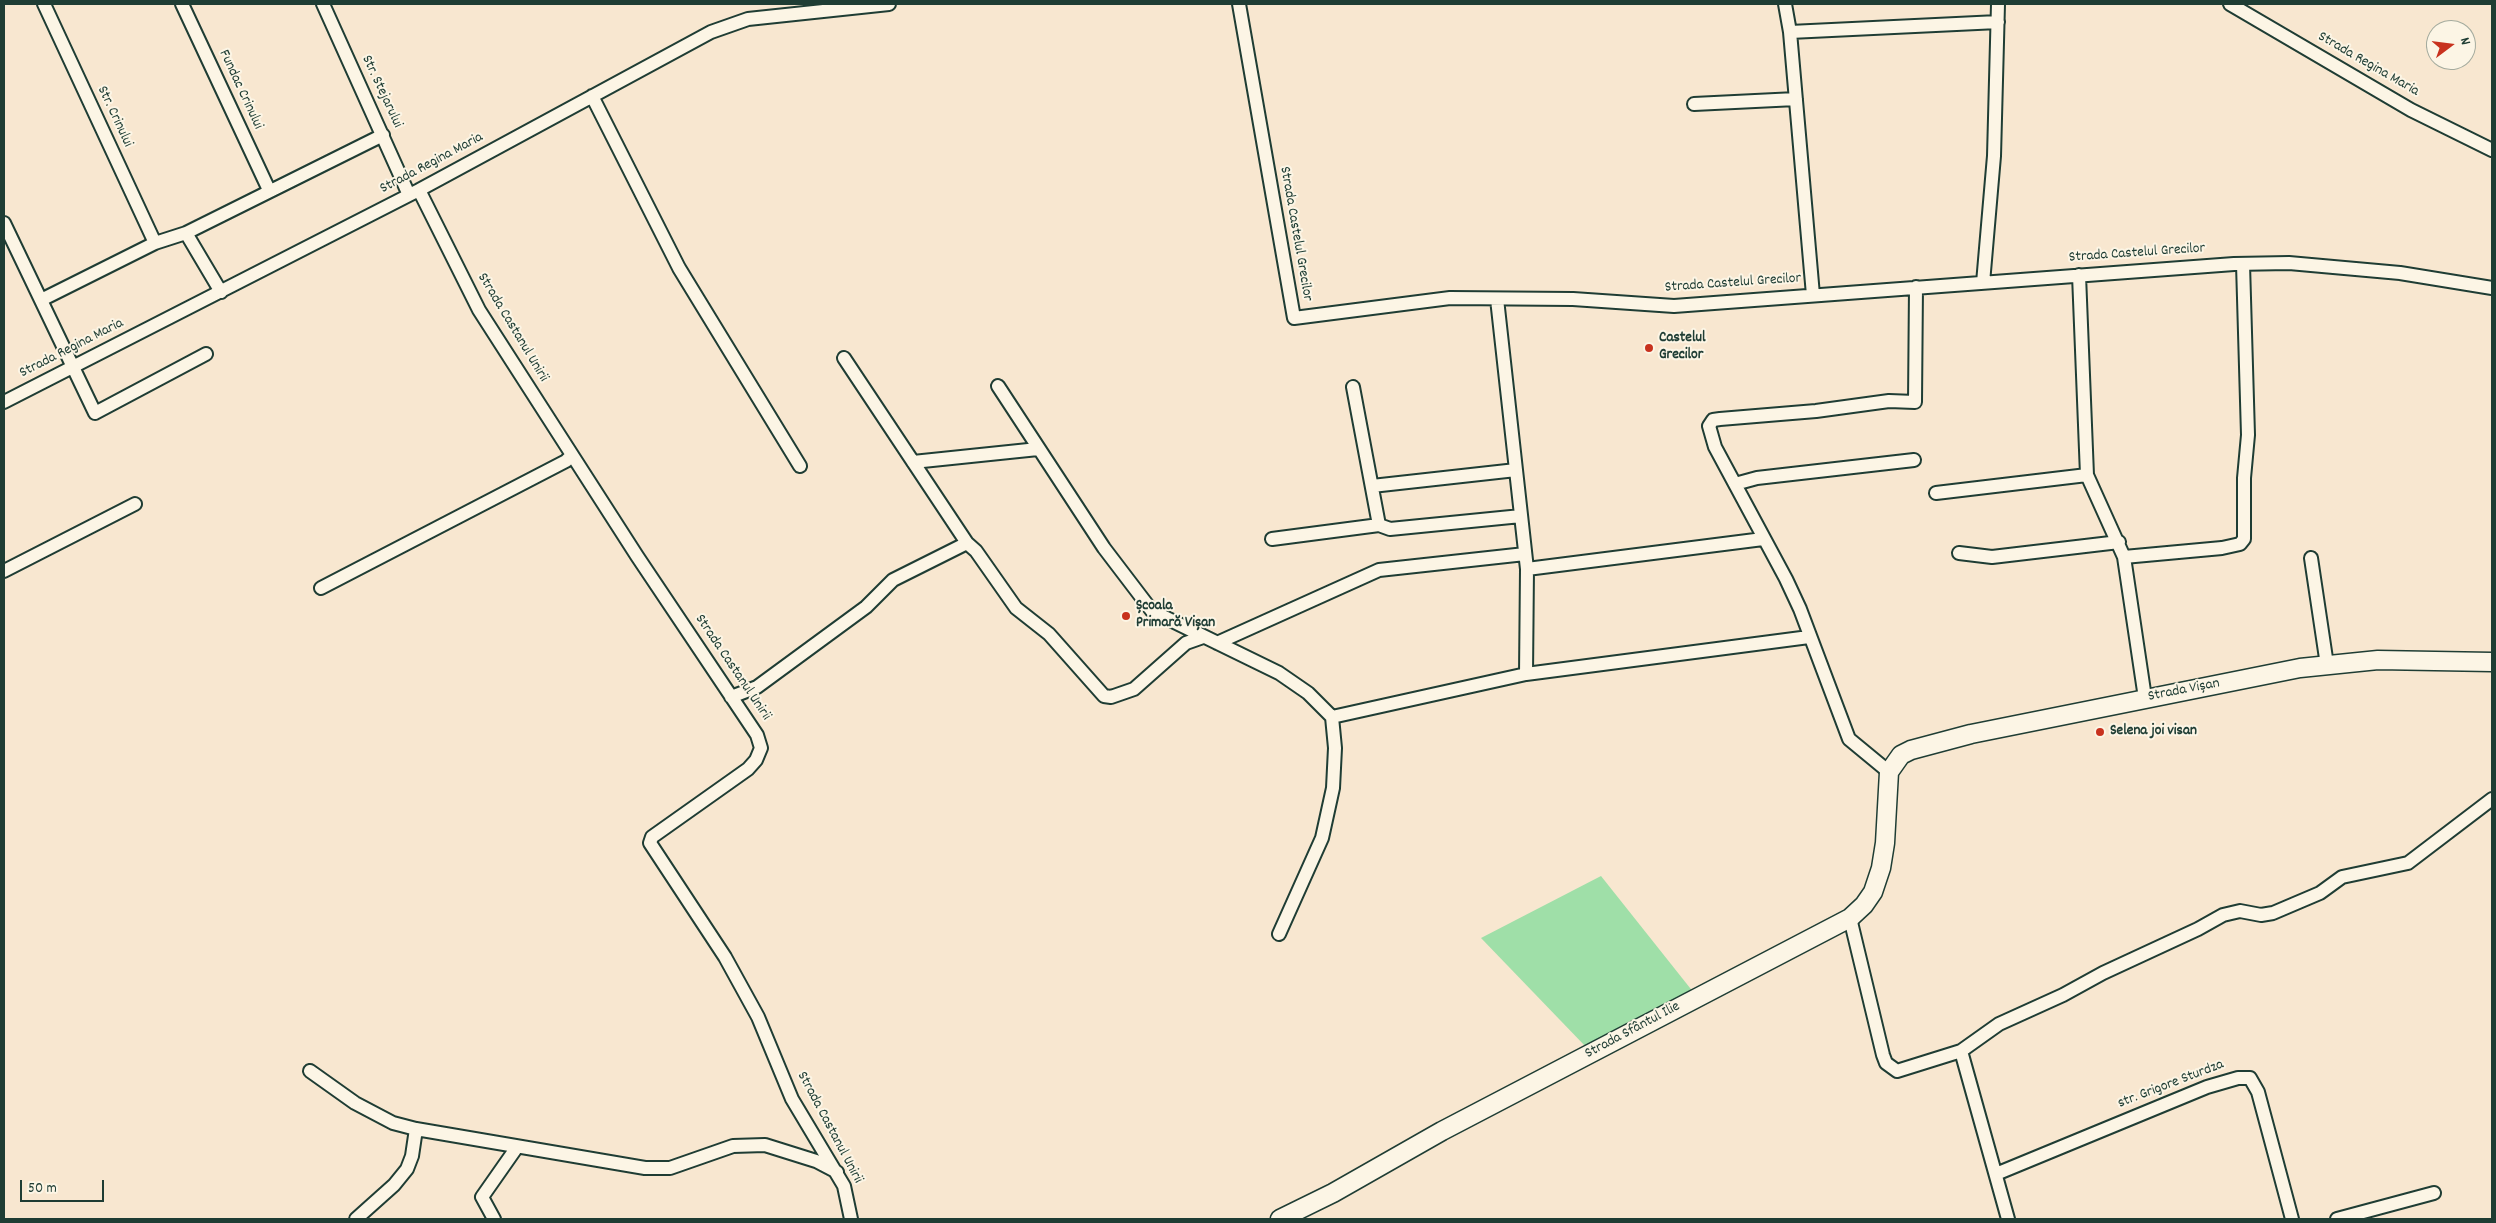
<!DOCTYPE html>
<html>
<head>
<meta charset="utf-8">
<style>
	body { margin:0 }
	#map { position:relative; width:2496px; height:1223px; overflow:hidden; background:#f8e7d0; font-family:Dekko,sans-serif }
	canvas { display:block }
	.frame { position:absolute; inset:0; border:5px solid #1f3d34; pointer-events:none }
	.north { position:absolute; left:2426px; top:20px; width:50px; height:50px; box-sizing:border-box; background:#fcf5e5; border:1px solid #a4ab9e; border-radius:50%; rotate:75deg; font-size:14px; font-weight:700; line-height:20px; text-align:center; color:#1f3d34 }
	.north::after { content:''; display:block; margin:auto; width:18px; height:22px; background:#c8321e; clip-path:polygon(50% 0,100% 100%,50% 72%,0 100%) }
	.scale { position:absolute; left:20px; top:1180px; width:84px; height:22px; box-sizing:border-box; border:2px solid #1f3d34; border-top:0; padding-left:6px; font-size:15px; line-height:18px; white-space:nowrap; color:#1f3d34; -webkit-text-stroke:4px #fcf5e5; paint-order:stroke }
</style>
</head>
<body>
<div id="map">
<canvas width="2496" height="1223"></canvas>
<div class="frame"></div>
<div class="north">N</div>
<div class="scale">50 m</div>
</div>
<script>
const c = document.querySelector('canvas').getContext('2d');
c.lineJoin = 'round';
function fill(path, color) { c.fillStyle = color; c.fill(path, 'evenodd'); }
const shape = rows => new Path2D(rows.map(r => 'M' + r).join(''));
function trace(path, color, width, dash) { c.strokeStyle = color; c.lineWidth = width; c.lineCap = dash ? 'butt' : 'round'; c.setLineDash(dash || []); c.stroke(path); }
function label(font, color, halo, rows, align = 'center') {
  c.font = font + ' Dekko,sans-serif'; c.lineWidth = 4; c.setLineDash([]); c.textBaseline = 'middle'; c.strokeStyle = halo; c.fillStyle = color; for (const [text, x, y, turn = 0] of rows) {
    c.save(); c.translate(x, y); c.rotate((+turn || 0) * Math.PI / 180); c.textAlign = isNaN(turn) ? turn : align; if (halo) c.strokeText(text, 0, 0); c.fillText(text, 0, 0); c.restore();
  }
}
fill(shape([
	[1601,876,1694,993,1586,1047,1481,938]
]), '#9fdfa8');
const street = shape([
	[44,4,155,243],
	[182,4,269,190],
	[323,4,409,195],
	[1239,4,1294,318,1450,298,1573,299,1674,306,2234,264,2289,263,2400,273,2492,288],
	[1785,4,1790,32,1998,22],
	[2230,4,2411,110,2492,150],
	[1790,32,1813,295],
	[592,96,679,268,800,466],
	[1694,104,1796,99],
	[419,190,479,310,637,556,757,735,761,748,756,760,748,769,652,837,650,843,725,957,758,1017,792,1099,844,1186,851,1219],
	[4,223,95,413,206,354],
	[186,233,221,292],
	[2079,275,2087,475,2124,557,2145,698],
	[1983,283,1994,156,1998,4],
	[1497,299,1527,569,1526,674],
	[41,300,155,243,186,233,383,135],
	[844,358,967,543,976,551,1016,608,1049,634,1104,696,1111,697,1134,689,1186,643,1203,637],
	[998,386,1104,548,1152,611,1279,673,1308,693,1332,717,1335,748,1333,788,1322,838,1279,934],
	[1353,387,1379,525,1390,529,1521,516],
	[4,402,419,190,711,32,748,19,889,4],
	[913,462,1038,449],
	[1735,484,1757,478,1914,460],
	[1372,486,1516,470],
	[1936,493,2087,475],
	[1272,539,1379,525],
	[1959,553,1992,557,2119,542],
	[2124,557,2222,548,2240,544,2244,539,2244,478,2248,435,2243,264],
	[2311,558,2327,665],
	[1527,569,1763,539],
	[4,571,135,504],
	[321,588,566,461,572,455],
	[1217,643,1379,570,1525,554],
	[731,697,757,687,866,607,893,580,967,543],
	[1332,717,1526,674,1809,637],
	[1889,772,1849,739,1800,609,1786,579,1715,447,1709,426,1713,420,1720,419,1816,411,1889,401,1915,402,1916,287],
	[1850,918,1883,1055,1886,1063,1897,1071,1961,1051,1999,1024,2063,995,2103,973,2198,929,2223,915,2240,911,2261,915,2273,913,2320,893,2342,877,2408,863,2492,799],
	[1961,1051,2008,1219],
	[310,1071,355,1103,393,1123,416,1129,412,1156,407,1169,394,1185,356,1219],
	[416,1129,645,1168,670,1168,733,1146,765,1145,816,1161,837,1172],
	[1996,1174,2207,1087,2238,1078,2250,1078,2258,1092,2292,1219],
	[494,1219,482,1197,517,1147],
	[2337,1219,2434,1193]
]);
const secondary = shape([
	[1280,1219,1333,1193,1442,1131,1850,918,1864,905,1873,892,1881,868,1885,843,1889,772,1901,755,1911,750,1971,734,2300,668,2378,660,2492,662]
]);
trace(street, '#1f3d34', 16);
trace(secondary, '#1f3d34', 21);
trace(street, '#fcf5e5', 12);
trace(secondary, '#fcf5e5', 18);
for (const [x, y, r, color] of [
	[1649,348,5,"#c8321e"],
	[1126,616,5,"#c8321e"],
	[2100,732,5,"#c8321e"]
]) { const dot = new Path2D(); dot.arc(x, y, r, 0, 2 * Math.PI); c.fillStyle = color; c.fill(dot); trace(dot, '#fcf5e5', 2); }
label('15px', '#1f3d34', '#fcf5e5', [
	["Strada Regina Maria",2368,65,30],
	["Fundac Crinului",240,90,65],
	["Str. Stejarului",381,92,65],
	["Str. Crinului",114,117,65],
	["Strada Regina Maria",432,164,-28],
	["Strada Castelul Grecilor",1295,234,80],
	["Strada Castelul Grecilor",2137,254,-4],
	["Strada Castelul Grecilor",1733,284,-4],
	["Strada Castanul Unirii",512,328,59],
	["Strada Regina Maria",72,349,-27],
	["Strada Castanul Unirii",732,668,56],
	["Strada Vișan",2184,691,-11],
	["Strada Sfântul Ilie",1633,1031,-28],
	["str. Grigore Sturdza",2171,1085,-21],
	["Strada Castanul Unirii",829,1128,62]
]);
label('bold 15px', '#1f3d34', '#fcf5e5', [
	["Castelul",1659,339],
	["Grecilor",1659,356],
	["Școala",1136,607],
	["Primară Vișan",1136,624],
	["Selena joi visan",2110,732]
], 'left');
</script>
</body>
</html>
